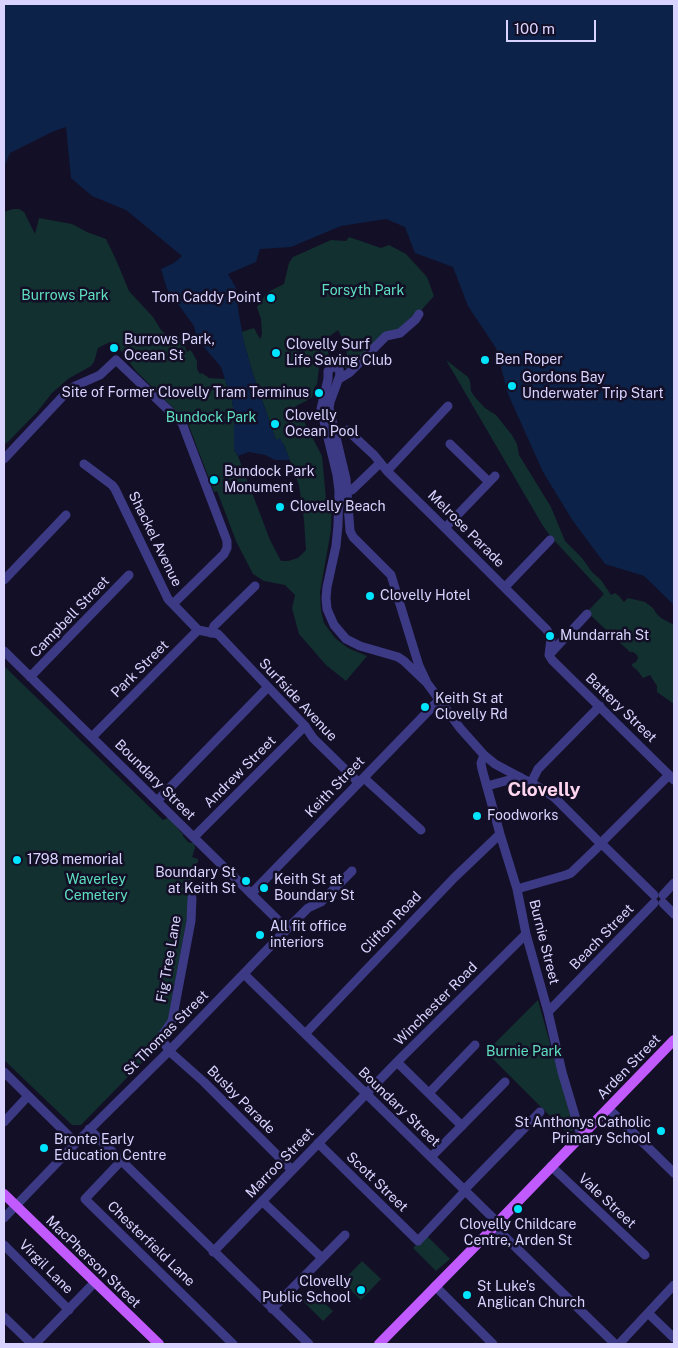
<!DOCTYPE html>
<html>
<head>
<meta charset="utf-8">
<style>
	body { margin:0 }
	#map { position:relative; width:678px; height:1348px; overflow:hidden; background:#130f26; font-family:"Public Sans",sans-serif }
	canvas { display:block }
	.frame { position:absolute; inset:0; border:5px solid #d9d4ff; pointer-events:none }
	.scale { position:absolute; left:506px; top:20px; width:90px; height:22px; box-sizing:border-box; border:2px solid #d9d4ff; border-top:0; padding-left:6px; font-size:15px; line-height:18px; white-space:nowrap; color:#d9d4ff; -webkit-text-stroke:4px #130f26; paint-order:stroke }
</style>
</head>
<body>
<div id="map">
<canvas width="678" height="1348"></canvas>
<div class="frame"></div>
<div class="scale">100 m</div>
</div>
<script>
const c = document.querySelector('canvas').getContext('2d');
c.lineJoin = 'round';
function fill(path, color) { c.fillStyle = color; c.fill(path, 'evenodd'); }
const shape = rows => new Path2D(rows.map(r => 'M' + r).join(''));
function trace(path, color, width, dash) { c.strokeStyle = color; c.lineWidth = width; c.lineCap = dash ? 'butt' : 'round'; c.setLineDash(dash || []); c.stroke(path); }
function label(font, color, halo, rows, align = 'center') {
  c.font = font + ' "Public Sans",sans-serif'; c.lineWidth = 5; c.setLineDash([]); c.textBaseline = 'middle'; c.strokeStyle = halo; c.fillStyle = color; for (const [text, x, y, turn = 0] of rows) {
    c.save(); c.translate(x, y); c.rotate((+turn || 0) * Math.PI / 180); c.textAlign = isNaN(turn) ? turn : align; if (halo) c.strokeText(text, 0, 0); c.fillText(text, 0, 0); c.restore();
  }
}
fill(shape([
	[13,209,19,209,24,212,35,234,39,218,72,224,87,232,106,239,117,262,129,291,153,317,161,330,167,336,182,339,187,352,190,350,192,352,197,361,197,369,200,374,202,373,209,378,225,379,232,401,234,413,234,450,238,456,270,540,281,561,288,561,298,558,306,550,304,520,299,485,284,445,276,440,252,371,241,332,254,328,260,339,262,334,261,319,257,307,264,297,270,291,284,284,289,263,293,257,331,240,346,241,349,237,381,248,389,245,406,254,427,277,434,296,417,315,411,317,399,329,347,369,344,367,347,357,346,346,338,330,323,341,328,351,329,357,322,363,319,368,317,384,314,388,312,397,306,401,296,406,322,456,326,499,332,498,331,530,320,592,321,611,324,623,335,638,348,648,367,656,346,681,326,665,299,634,292,608,295,595,285,585,264,581,253,574,236,541,217,491,214,492,189,426,182,417,136,371,118,347,110,342,98,348,94,362,91,366,68,379,52,393,38,411,9,441,4,445,4,212],
	[446,360,468,377,470,381,471,391,474,396,485,408,496,415,512,435,517,444,519,455,551,507,565,541,582,558,592,572,601,580,611,595,615,593,619,596,624,602,628,598,645,602,653,608,656,613,661,618,674,625,674,704,657,692,657,686,650,675,643,678,637,670,632,666,632,664,636,662,638,658,637,655,633,652,630,652,587,612,604,594,552,538,543,526],
	[4,666,163,820,168,818,175,822,178,829,183,834,183,836,188,842,191,843,194,843,195,848,192,857,198,859,198,862,195,866,195,879,192,880,193,901,187,918,168,1019,159,1037,159,1045,81,1125,72,1125,4,1060],
	[538,1000,574,1129,568,1134,486,1052],
	[426,1235,450,1259,436,1271,413,1248],
	[362,1261,381,1279,361,1300,342,1282],
	[312,1291,333,1311,323,1321,303,1301]
]), '#12302f');
fill(shape([
	[4,4,674,4,674,605,644,576,605,564,573,521,543,472,508,394,496,348,468,306,453,267,415,253,405,227,386,219,341,226,291,247,260,249,256,262,228,274,236,288,238,309,244,342,252,371,276,440,280,438,284,445,290,460,275,460,265,455,249,452,238,456,234,450,234,413,232,401,221,367,197,339,194,326,167,289,161,269,174,263,182,256,126,210,92,196,71,178,66,127,52,132,10,153,4,167]
]), '#0c2248');
trace(shape([
	[339,379,349,373,386,336,400,333,416,319,419,314],
	[347,430,374,455,387,471,445,528,547,630,551,639,549,655],
	[450,444,489,482],
	[4,459,65,394,75,386,100,375,116,360,182,423,227,541,227,548,224,554,173,604],
	[84,464,112,485,115,489,168,599,198,630],
	[387,471,448,406],
	[342,491,352,490,380,463],
	[445,528,495,476],
	[4,580,66,515],
	[505,587,550,540],
	[211,633,214,626,255,586],
	[4,651,287,929],
	[549,655,552,660,674,780],
	[549,655,587,614],
	[30,677,129,575],
	[427,683,404,661,398,657,360,646,346,639,334,625,327,609,326,598,327,587,336,546,338,525,339,491,337,475,321,409,328,379,328,371,330,369,333,367,336,367,339,369,340,375,330,402,329,408,346,479,350,531,353,537,391,575,419,666,427,683,460,728,484,755,495,764,508,771,544,790,555,798,597,840],
	[92,737,198,630,218,634,305,726,313,738,359,783],
	[484,755,481,763,482,769,500,834,517,889,526,934,548,1012,562,1072,581,1136],
	[364,778,421,830],
	[531,783,538,769,600,706],
	[487,786,520,777],
	[157,801,268,687],
	[194,837,305,726],
	[604,840,669,775],
	[604,846,654,895],
	[517,889,566,875,571,873,598,847],
	[251,894,439,700],
	[663,895,674,883],
	[192,898,191,921,172,1021,161,1037,169,1051,204,1082,292,1170],
	[663,903,674,914],
	[244,974,493,1218],
	[548,1012,654,903],
	[305,1034,454,878,500,834],
	[397,1062,462,1126],
	[4,1072,76,1143],
	[429,1093,475,1045],
	[608,1108,674,1173],
	[4,1122,28,1096],
	[89,1129,309,1344],
	[318,1143,418,1241,465,1191],
	[431,1157,505,1082],
	[121,1161,85,1199,233,1344],
	[551,1166,645,1255],
	[464,1190,540,1112],
	[262,1201,322,1258],
	[4,1218,76,1143,169,1051,287,929,308,908,321,902,352,871],
	[498,1230,615,1344],
	[4,1245,69,1310],
	[213,1252,397,1062,526,934],
	[435,1286,493,1344],
	[272,1309,345,1235],
	[648,1313,674,1338],
	[4,1317,32,1344],
	[35,1344,95,1282],
	[619,1344,674,1285]
]), '#3d3a85', 9);
trace(shape([
	[4,1194,159,1344],
	[500,1220,674,1040],
	[379,1344,492,1229]
]), '#c25bff', 10);
for (const [x, y, r, color] of [
	[271,298,5,"#00e5ff"],
	[114,348,5,"#00e5ff"],
	[276,353,5,"#00e5ff"],
	[485,360,5,"#00e5ff"],
	[512,386,5,"#00e5ff"],
	[319,393,5,"#00e5ff"],
	[275,424,5,"#00e5ff"],
	[214,480,5,"#00e5ff"],
	[280,507,5,"#00e5ff"],
	[370,596,5,"#00e5ff"],
	[550,636,5,"#00e5ff"],
	[425,707,5,"#00e5ff"],
	[477,816,5,"#00e5ff"],
	[17,860,5,"#00e5ff"],
	[246,881,5,"#00e5ff"],
	[264,888,5,"#00e5ff"],
	[260,935,5,"#00e5ff"],
	[661,1131,5,"#00e5ff"],
	[44,1148,5,"#00e5ff"],
	[518,1209,5,"#00e5ff"],
	[361,1290,5,"#00e5ff"],
	[467,1295,5,"#00e5ff"]
]) { const dot = new Path2D(); dot.arc(x, y, r, 0, 2 * Math.PI); c.fillStyle = color; c.fill(dot); trace(dot, '#130f26', 2); }
label('14px', '#5fe0c0', '#130f26', [
	["Forsyth Park",363,291],
	["Burrows Park",65,296],
	["Bundock Park",211,418],
	["Waverley",96,880],
	["Cemetery",96,896],
	["Burnie Park",524,1052]
]);
label('14px', '#d9d4ff', '#130f26', [
	["Tom Caddy Point",261,298,"right"],
	["Burrows Park,",124,340],
	["Ocean St",124,356],
	["Clovelly Surf",286,345],
	["Life Saving Club",286,361],
	["Ben Roper",495,360],
	["Gordons Bay",522,378],
	["Underwater Trip Start",522,394],
	["Site of Former Clovelly Tram Terminus",309,393,"right"],
	["Clovelly",285,416],
	["Ocean Pool",285,432],
	["Bundock Park",224,472],
	["Monument",224,488],
	["Clovelly Beach",290,507],
	["Clovelly Hotel",380,596],
	["Mundarrah St",560,636],
	["Keith St at",435,699],
	["Clovelly Rd",435,715],
	["Foodworks",487,816],
	["1798 memorial",27,860],
	["Boundary St",236,873,"right"],
	["at Keith St",236,889,"right"],
	["Keith St at",274,880],
	["Boundary St",274,896],
	["All fit office",270,927],
	["interiors",270,943],
	["St Anthonys Catholic",651,1123,"right"],
	["Primary School",651,1139,"right"],
	["Bronte Early",54,1140],
	["Education Centre",54,1156],
	["Clovelly Childcare",518,1225,"center"],
	["Centre, Arden St",518,1241,"center"],
	["Clovelly",351,1282,"right"],
	["Public School",351,1298,"right"],
	["St Luke's",477,1287],
	["Anglican Church",477,1303]
], 'left');
label('14px', '#d9d4ff', '#130f26', [
	["Melrose Parade",466,529,45],
	["Shackel Avenue",155,539,64],
	["Campbell Street",70,617,-46],
	["Park Street",140,669,-45],
	["Surfside Avenue",298,700,47],
	["Battery Street",621,708,44],
	["Andrew Street",240,772,-45],
	["Boundary Street",155,780,45],
	["Keith Street",335,787,-46],
	["Clifton Road",391,923,-46],
	["Beach Street",602,937,-46],
	["Burnie Street",544,942,76],
	["Fig Tree Lane",169,959,-80],
	["Winchester Road",436,1004,-45],
	["St Thomas Street",166,1033,-45],
	["Arden Street",629,1067,-46],
	["Busby Parade",241,1100,45],
	["Boundary Street",399,1107,44],
	["Marroo Street",280,1163,-46],
	["Scott Street",377,1182,44],
	["Vale Street",607,1201,43],
	["Chesterfield Lane",151,1244,44],
	["MacPherson Street",93,1262,44],
	["Virgil Lane",46,1267,45]
]);
label('bold 19px', '#ffd6f0', '#130f26', [
	["Clovelly",544,790]
]);
</script>
</body>
</html>
